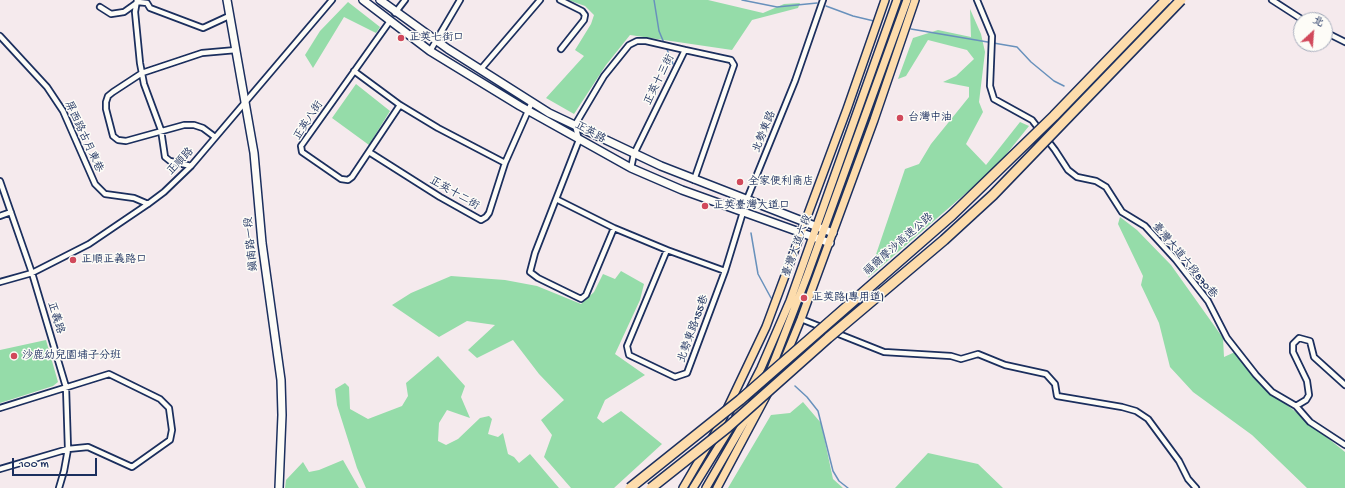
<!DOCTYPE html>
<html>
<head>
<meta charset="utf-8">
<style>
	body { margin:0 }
	#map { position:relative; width:1345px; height:488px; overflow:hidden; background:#f5eaed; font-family:"Gochi Hand","LXGW WenKai TC",sans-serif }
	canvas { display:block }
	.north { position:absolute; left:1293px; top:12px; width:40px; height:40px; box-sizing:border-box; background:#fdfcf7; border:1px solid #a3aaba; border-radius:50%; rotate:26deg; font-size:11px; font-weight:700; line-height:16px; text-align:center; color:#1b2f5e }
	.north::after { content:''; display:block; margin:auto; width:14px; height:18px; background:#d1495b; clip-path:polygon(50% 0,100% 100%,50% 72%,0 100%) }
	.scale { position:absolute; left:12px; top:458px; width:85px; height:18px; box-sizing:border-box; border:2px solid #1b2f5e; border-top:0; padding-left:5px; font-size:12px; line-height:14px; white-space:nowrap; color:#1b2f5e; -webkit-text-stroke:3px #fdfcf7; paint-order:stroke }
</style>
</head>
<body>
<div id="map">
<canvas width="1345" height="488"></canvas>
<div class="north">北</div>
<div class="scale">100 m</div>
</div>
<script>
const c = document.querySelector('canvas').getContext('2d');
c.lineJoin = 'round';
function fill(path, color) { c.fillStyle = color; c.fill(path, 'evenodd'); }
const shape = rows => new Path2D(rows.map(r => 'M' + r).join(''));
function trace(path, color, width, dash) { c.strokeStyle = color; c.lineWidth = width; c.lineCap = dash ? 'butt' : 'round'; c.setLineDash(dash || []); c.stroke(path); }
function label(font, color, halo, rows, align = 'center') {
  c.font = font + ' "Gochi Hand","LXGW WenKai TC",sans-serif'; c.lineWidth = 3; c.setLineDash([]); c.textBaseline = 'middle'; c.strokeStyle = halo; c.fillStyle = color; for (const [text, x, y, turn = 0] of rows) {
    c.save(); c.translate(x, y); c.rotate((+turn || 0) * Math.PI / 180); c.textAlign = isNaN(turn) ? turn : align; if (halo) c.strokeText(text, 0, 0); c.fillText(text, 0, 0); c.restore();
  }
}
fill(shape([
	[568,0,708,0,763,13,784,4,800,3,798,8,752,20,732,50,630,35,606,65,574,114,546,98,584,56,575,50,591,24,594,15,585,6],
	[348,2,380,27,376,33,344,17,313,68,305,55,320,31],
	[970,9,981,34,985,52,979,102,983,112,966,144,986,165,1020,122,1029,126,996,167,868,278,905,169,919,164,931,144,969,97,969,87,943,82,956,76,974,59,967,50,928,40,906,76,898,79,913,38,938,30,971,37],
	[356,84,390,111,369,145,332,118],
	[1120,217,1137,230,1171,265,1223,338,1224,357,1235,352,1265,387,1345,452,1345,488,1307,488,1252,435,1193,392,1170,367,1159,323,1141,285,1143,276,1118,224],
	[621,271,644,284,640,300,615,354,645,375,605,400,597,418,603,423,621,411,662,444,614,488,571,488,544,457,552,435,541,420,564,400,539,374,513,340,477,358,468,350,495,325,467,321,439,337,392,305,411,293,451,276,505,280,537,286,581,304,594,292,603,274,615,279],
	[46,340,58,382,53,386,0,403,0,350],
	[438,356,465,386,461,397,470,418,447,410,439,423,438,441,446,445,458,439,480,418,489,416,492,419,488,434,498,437,503,433,508,454,514,457,519,463,530,454,559,488,366,488,357,468,337,405,335,389,345,383,349,387,350,409,368,419,402,406,408,396,406,383],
	[803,402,821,423,833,479,843,488,728,488,771,415,790,413],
	[928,453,978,464,1003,488,895,488],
	[343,460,359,488,285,488,286,480,303,462,309,472,319,470]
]), '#95dca9');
trace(shape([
	[654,0,659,31,664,43],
	[742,0,777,7,817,3],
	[826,6,853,16,874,21],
	[911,29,1017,47,1031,62,1054,81,1064,86],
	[666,47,673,64],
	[751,233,758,274,771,298],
	[795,386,807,397,818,411,833,471,839,481,848,488]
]), '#6891bc', 1.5);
const street = shape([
	[137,0,135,12,140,63,144,84,161,130,165,157,170,161,191,166],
	[560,0,582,11,585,15,584,20,561,49],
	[977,0,992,36,990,86,994,99,1032,120,1055,150,1068,170,1077,177,1096,181,1106,187,1122,212,1145,226,1176,260,1208,301,1227,338,1256,375,1272,392,1296,406,1310,422,1345,445],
	[1272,0,1303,20],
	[100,7,111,14,124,12,138,2,147,3,150,8,203,28,229,16],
	[395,13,405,0],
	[390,21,301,146,302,152,341,179,348,180,352,177,400,105],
	[1325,32,1345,42],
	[0,36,47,87,63,111,95,184,105,194,134,198,148,204],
	[430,51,460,0],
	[481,69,540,0],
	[354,71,400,105,438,128,505,163],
	[215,137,203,128,194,125,184,125,126,141,118,140,113,136,106,109,106,102,108,96,113,92,142,73,202,53,236,50],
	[369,152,440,197,481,220,486,217,489,213,505,163,532,102],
	[631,168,634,154,685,50,731,60,734,65,694,180],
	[0,181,32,273,66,387,68,449,64,471,59,488],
	[556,199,614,228,667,250,725,271],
	[0,216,11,212],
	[614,228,586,295,581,299,538,278,530,272,535,253,579,140,575,125,604,76,629,45,637,41,646,41,685,50],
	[667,250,627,346,629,355,675,377,687,373,725,271,747,199,795,81,823,0],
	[0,282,32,273,89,244,148,204,164,192,191,166,332,0],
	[801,319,884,352,951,356,961,359,978,354,1005,365,1046,374,1055,384,1057,396,1122,407,1136,411,1148,419,1179,461,1188,479,1196,488],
	[1296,406,1306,400,1309,395,1307,381,1293,352,1293,344,1299,338,1310,341,1314,357,1345,385],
	[0,408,109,374,160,399,169,408,172,430,170,440,132,467,88,447,68,449,0,469]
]);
const secondary = shape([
	[227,0,254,153,262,243,281,380,282,415,279,488],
	[363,0,430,51,520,106,631,168,682,190,830,243],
	[380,0,448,49,549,113,661,166,833,233]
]);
const primary = shape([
	[736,417,761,368,790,301,897,0],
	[683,488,718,428,766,327,847,109,885,0],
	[693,488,730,428],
	[706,488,750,412,770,372,807,276,907,0],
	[717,488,780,370,801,319,874,120,915,0]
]);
trace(street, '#1b2f5e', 8);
trace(secondary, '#1b2f5e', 10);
trace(primary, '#1b2f5e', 10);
trace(street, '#fdfcf7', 4.5);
trace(secondary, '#fdfcf7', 7);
trace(primary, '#fddcac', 7);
const highwayBridge = shape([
	[630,488,740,400,952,215,1054,116,1166,0],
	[651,488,728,427,828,338,944,240,993,195,1181,0]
]);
trace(highwayBridge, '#1b2f5e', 12, []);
trace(highwayBridge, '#fddcac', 9);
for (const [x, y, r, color] of [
	[401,38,4,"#d1495b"],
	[900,118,4,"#d1495b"],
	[740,182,4,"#d1495b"],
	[705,206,4,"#d1495b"],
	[73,260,4,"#d1495b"],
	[804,298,4,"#d1495b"],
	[14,356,4,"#d1495b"]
]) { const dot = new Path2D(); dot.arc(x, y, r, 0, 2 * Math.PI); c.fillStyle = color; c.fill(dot); trace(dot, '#fdfcf7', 1.5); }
label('11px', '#1b2f5e', '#fdfcf7', [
	["正英七街口",409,38],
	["台灣中油",908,118],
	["全家便利商店",748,182],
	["正英臺灣大道口",713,206],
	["正順正義路口",81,260],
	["正英路(專用道)",812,298],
	["沙鹿幼兒園埔子分班",22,356]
], 'left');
label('11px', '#1b2f5e', '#fdfcf7', [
	["正英十三街",660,80,-64],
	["正英八街",309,121,-57],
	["北勢東路",765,132,-68],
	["正英路",590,133,29],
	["屏西路古月東巷",83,137,65],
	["正順路",181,162,-46],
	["正英十二街",454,194,30],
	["鎮南路一段",252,244,-96],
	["福爾摩沙高速公路",899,245,-41],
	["臺灣大道六段",798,246,-70],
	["臺灣大道六段870巷",1184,261,50],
	["正義路",55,318,73],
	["北勢東路155巷",694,329,-70]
]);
</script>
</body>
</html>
